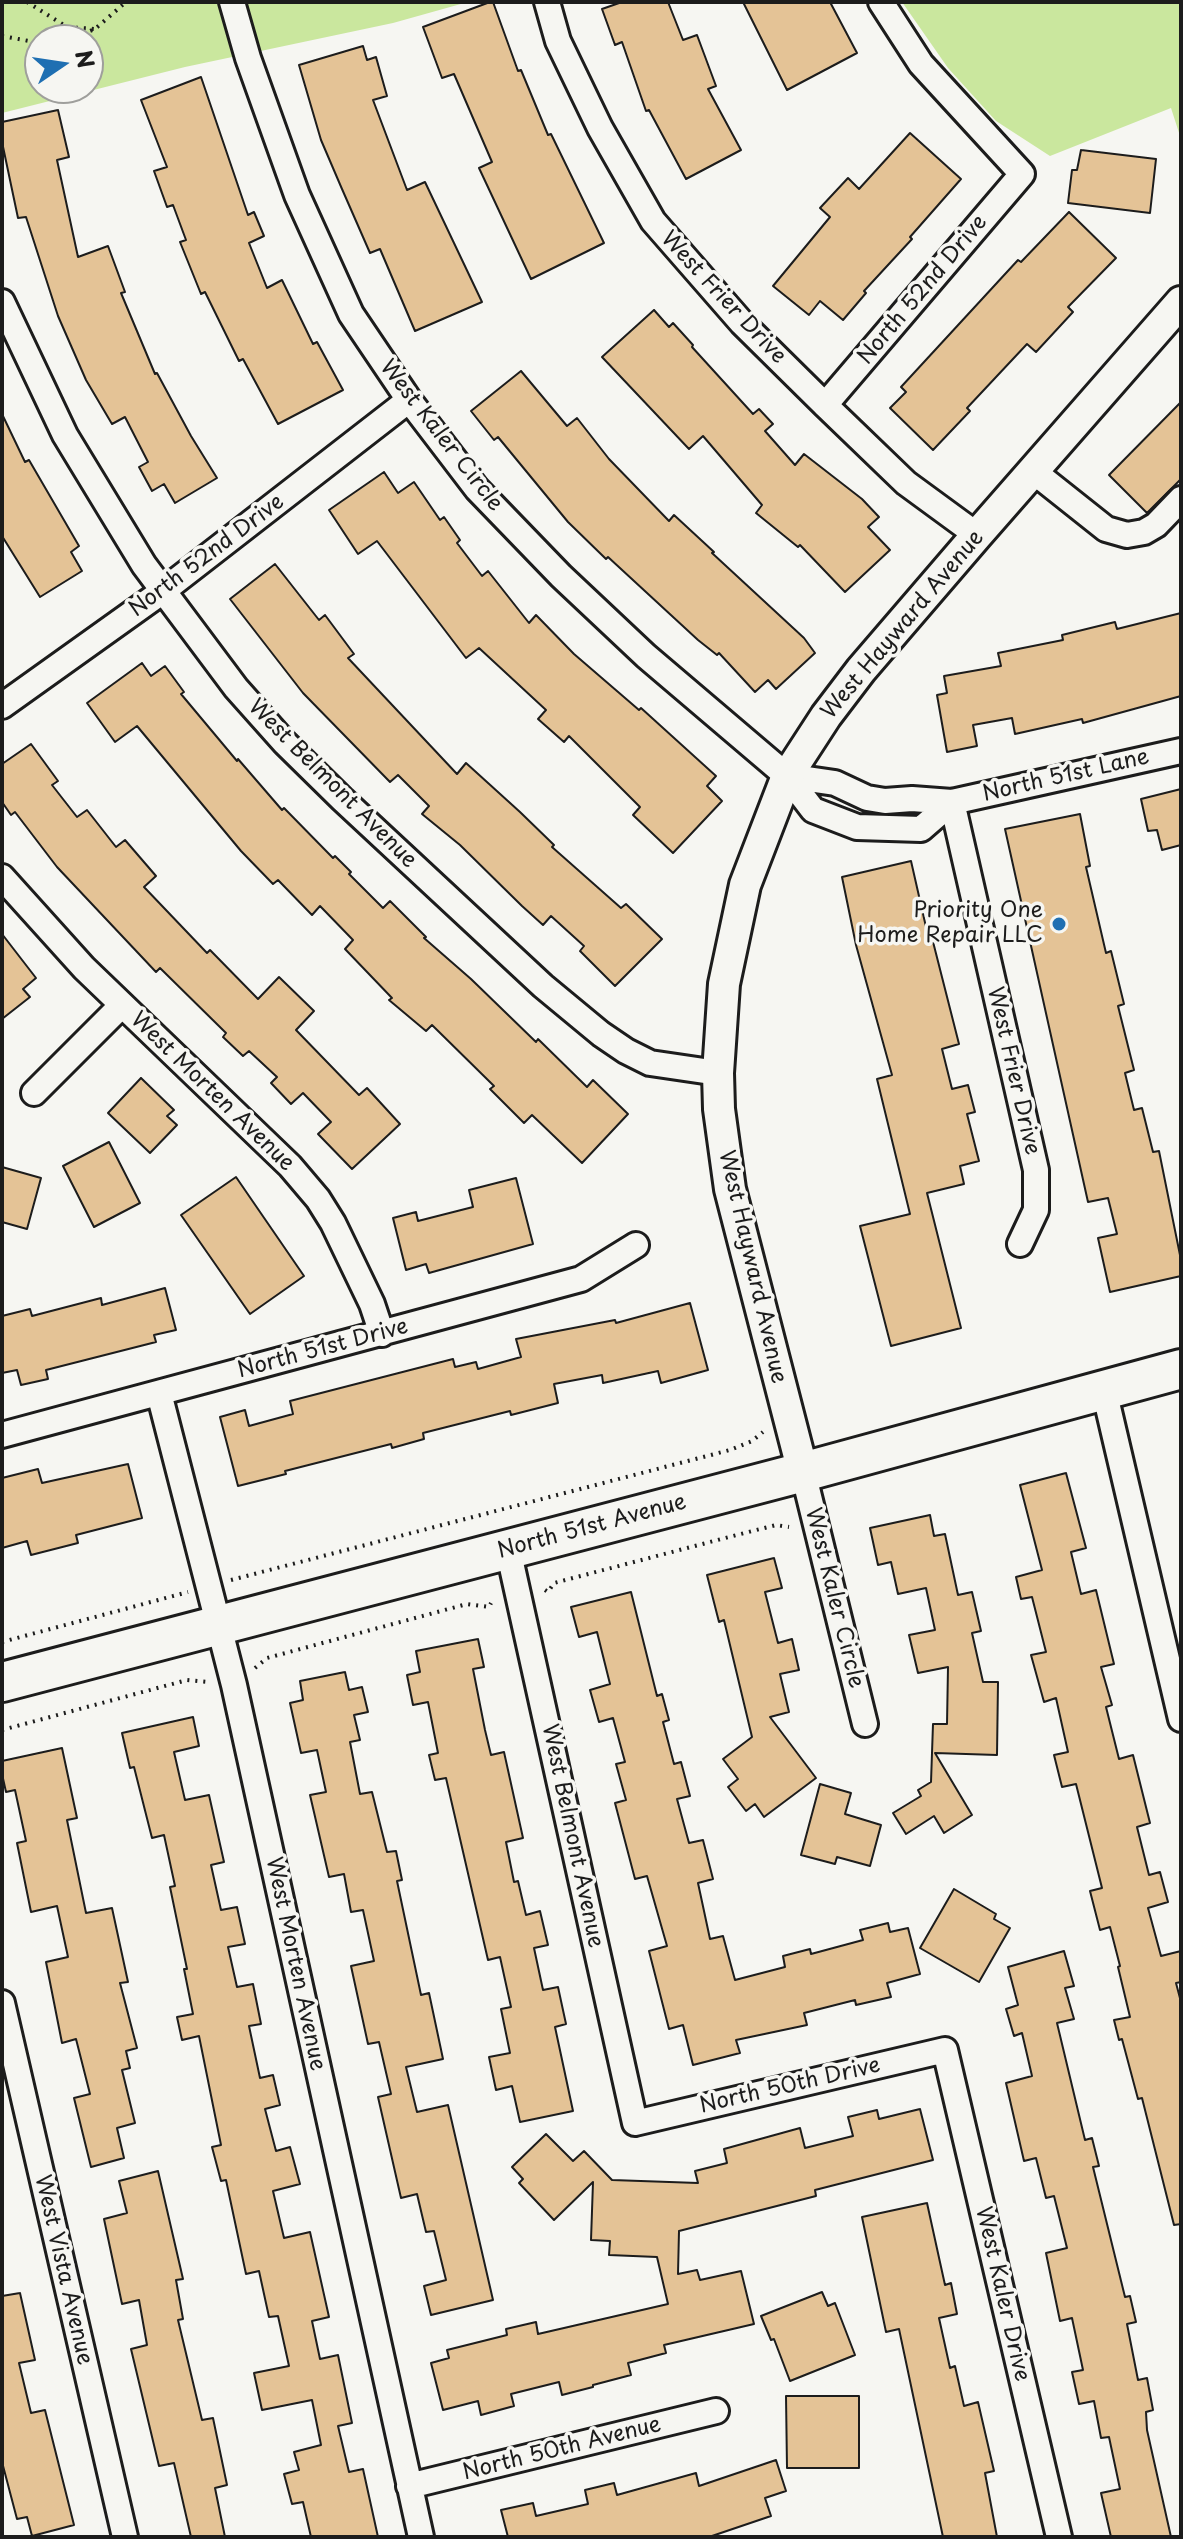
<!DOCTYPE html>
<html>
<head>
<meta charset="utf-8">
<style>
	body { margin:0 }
	#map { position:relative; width:1183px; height:2539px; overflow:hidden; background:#f6f6f2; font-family:"Playpen Sans",sans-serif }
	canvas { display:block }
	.frame { position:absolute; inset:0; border:4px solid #1c1c1c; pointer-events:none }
	.north { position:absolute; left:24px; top:24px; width:80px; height:80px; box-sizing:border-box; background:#f6f6f2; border:2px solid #9f9f9c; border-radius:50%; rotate:77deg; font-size:22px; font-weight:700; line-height:32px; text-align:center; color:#1c1c1c }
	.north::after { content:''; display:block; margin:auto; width:28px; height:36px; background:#1f6fb2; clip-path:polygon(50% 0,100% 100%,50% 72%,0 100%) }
</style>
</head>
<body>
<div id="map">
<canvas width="1183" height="2539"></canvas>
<div class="frame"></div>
<div class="north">N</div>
</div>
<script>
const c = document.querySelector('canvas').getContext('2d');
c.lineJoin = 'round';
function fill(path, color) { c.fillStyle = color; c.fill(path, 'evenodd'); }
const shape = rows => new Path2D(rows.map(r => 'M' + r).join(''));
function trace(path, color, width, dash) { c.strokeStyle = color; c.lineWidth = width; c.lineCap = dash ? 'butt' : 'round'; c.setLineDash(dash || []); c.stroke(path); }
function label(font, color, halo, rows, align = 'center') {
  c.font = font + ' "Playpen Sans",sans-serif'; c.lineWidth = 7; c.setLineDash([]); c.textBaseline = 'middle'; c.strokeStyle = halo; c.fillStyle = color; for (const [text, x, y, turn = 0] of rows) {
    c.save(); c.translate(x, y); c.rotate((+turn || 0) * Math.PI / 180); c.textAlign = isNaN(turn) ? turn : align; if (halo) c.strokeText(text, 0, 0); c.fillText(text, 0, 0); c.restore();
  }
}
fill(shape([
	[2,2,468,2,393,23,185,67,2,113],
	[40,40,88,40,88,88,40,88],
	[902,2,1181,2,1181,139,1171,108,1050,156,996,121,948,68]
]), '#cae79e');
const building = shape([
	[490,2,493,2,518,71,521,70,548,135,551,134,604,243,531,279,479,168,492,162,454,74,442,78,423,27,490,2],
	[622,2,668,2,683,40,697,35,716,86,708,89,741,150,686,179,649,110,646,111,622,42,615,45,602,9,622,2],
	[743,2,830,2,857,53,787,90,743,2],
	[363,46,367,60,376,57,387,96,373,100,407,190,425,182,482,302,415,331,380,249,370,253,342,189,321,140,299,65,363,46],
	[201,77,248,215,254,212,264,236,249,243,267,288,282,280,313,344,317,342,343,390,278,424,243,359,239,361,205,292,201,294,180,242,186,240,173,205,167,207,154,171,167,167,141,100,201,77],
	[58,110,69,157,57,160,78,257,108,246,125,292,121,293,155,374,157,373,191,436,217,478,175,503,164,484,152,491,139,467,148,462,125,417,112,424,86,380,58,316,26,217,18,218,2,142,2,122,58,110],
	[910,133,961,179,910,237,912,239,864,291,866,293,843,320,820,301,809,315,773,286,830,217,820,208,848,178,859,189,910,133],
	[1081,150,1156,159,1150,213,1068,203,1072,170,1077,170,1081,150],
	[1069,212,1116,258,1068,307,1073,312,1036,352,1027,344,967,408,970,411,933,450,890,408,906,392,901,387,1018,260,1021,262,1069,212],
	[654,310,669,327,673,323,693,345,692,347,753,414,759,409,773,424,765,431,795,465,804,454,862,499,879,517,868,527,890,550,845,592,800,545,798,547,756,513,762,505,703,436,689,449,602,357,654,310],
	[521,371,567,426,577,418,609,459,669,521,674,515,714,552,712,553,804,638,815,653,776,689,768,680,755,692,719,653,717,655,698,640,608,557,606,559,568,522,498,437,494,440,471,411,521,371],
	[1181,402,1181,479,1147,513,1109,475,1181,402],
	[2,414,25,462,29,460,79,546,71,552,82,571,40,597,2,536,2,414],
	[384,472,398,493,414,482,440,520,444,517,460,540,457,543,482,576,488,571,529,623,536,615,574,654,639,710,641,708,716,776,707,786,722,801,673,853,633,815,640,807,569,736,564,742,538,719,546,710,479,648,466,658,377,541,358,554,329,510,384,472],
	[275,564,319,620,325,615,354,654,348,658,457,774,466,763,520,812,554,845,552,847,621,908,626,904,662,939,615,986,580,951,584,946,551,916,543,925,522,906,460,845,422,814,429,806,398,775,390,782,303,693,230,599,275,564],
	[1181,613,1181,696,1083,723,1082,719,1015,734,1012,718,973,725,977,746,947,752,937,695,947,693,944,676,1001,666,998,653,1063,640,1062,635,1115,622,1117,629,1181,613],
	[142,663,151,676,165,666,184,692,181,694,237,761,238,759,282,810,284,808,333,858,335,856,351,872,349,874,383,908,390,901,426,937,424,938,471,979,536,1042,538,1039,587,1087,593,1080,628,1114,582,1163,532,1115,524,1123,490,1089,494,1086,432,1025,426,1031,389,1000,392,998,345,949,353,940,320,906,312,915,278,880,273,884,241,851,137,726,115,742,87,703,142,663],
	[31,744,58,781,52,785,77,817,87,810,116,847,125,840,156,876,144,887,207,953,210,950,258,999,279,977,314,1011,296,1030,359,1095,367,1088,400,1124,352,1169,318,1134,331,1122,303,1093,291,1104,271,1083,277,1077,249,1051,243,1056,223,1037,226,1033,160,968,156,972,57,867,15,812,11,815,2,802,2,764,31,744],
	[1181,789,1181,845,1162,850,1157,830,1148,831,1141,799,1181,789],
	[1080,814,1090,866,1086,867,1106,953,1111,951,1124,1004,1118,1006,1134,1070,1125,1073,1134,1110,1142,1108,1153,1152,1159,1151,1181,1260,1181,1276,1110,1292,1098,1238,1117,1234,1108,1198,1088,1202,1005,829,1080,814],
	[911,861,926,927,929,926,959,1044,942,1049,952,1089,968,1085,975,1112,967,1114,979,1161,960,1166,964,1184,927,1193,961,1328,891,1346,860,1226,910,1214,877,1079,892,1075,856,945,842,877,911,861],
	[2,934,36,978,23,989,30,997,2,1019,2,934],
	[141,1078,174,1110,167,1116,177,1125,150,1153,108,1113,141,1078],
	[109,1142,140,1203,94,1227,63,1166,109,1142],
	[2,1167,41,1178,27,1229,2,1222,2,1167],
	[236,1177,304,1276,250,1314,181,1215,236,1177],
	[516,1178,533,1244,429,1273,426,1264,406,1270,393,1218,416,1212,418,1221,473,1207,469,1190,516,1178],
	[165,1288,176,1330,154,1335,156,1342,46,1370,48,1379,21,1385,17,1370,2,1373,2,1316,30,1309,32,1316,101,1298,102,1305,165,1288],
	[690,1303,708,1370,661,1383,658,1371,603,1383,602,1375,554,1384,558,1403,511,1415,510,1411,423,1433,424,1439,392,1448,391,1444,285,1471,286,1474,238,1486,220,1417,245,1410,249,1426,293,1414,290,1401,453,1359,455,1367,476,1362,478,1369,521,1357,516,1339,615,1320,616,1323,690,1303],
	[128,1464,142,1518,76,1535,78,1543,31,1555,27,1541,2,1548,2,1478,38,1469,42,1483,128,1464],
	[1066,1473,1086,1548,1071,1552,1081,1594,1096,1590,1114,1664,1101,1667,1112,1705,1106,1707,1119,1759,1133,1755,1150,1823,1137,1827,1149,1875,1160,1872,1168,1902,1148,1908,1161,1956,1181,1951,1181,1982,1176,1983,1181,2002,1181,2224,1174,2225,1142,2098,1138,2099,1122,2039,1119,2040,1114,2020,1130,2017,1118,1967,1120,1966,1110,1927,1100,1930,1090,1891,1102,1888,1076,1784,1062,1787,1054,1755,1068,1752,1056,1698,1044,1702,1031,1655,1046,1652,1032,1597,1021,1599,1016,1577,1042,1570,1020,1485,1066,1473],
	[930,1515,934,1536,945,1534,958,1595,972,1592,981,1631,972,1633,983,1682,998,1682,997,1755,935,1753,972,1815,944,1833,934,1816,906,1834,893,1813,921,1796,918,1790,931,1782,933,1724,947,1724,948,1667,918,1673,909,1635,935,1630,926,1588,898,1594,891,1562,878,1565,870,1528,930,1515],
	[774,1558,782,1588,765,1592,778,1643,792,1639,799,1670,780,1674,789,1712,770,1717,816,1778,764,1817,755,1804,746,1811,728,1787,738,1779,723,1759,752,1737,724,1620,719,1622,707,1575,774,1558],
	[631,1592,657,1696,662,1694,669,1720,663,1722,674,1764,681,1762,690,1796,677,1799,689,1843,703,1840,713,1879,698,1883,710,1939,723,1936,735,1980,785,1967,783,1956,810,1949,811,1954,863,1940,860,1930,888,1923,890,1932,908,1928,920,1974,887,1983,891,1997,856,2005,855,2000,804,2013,807,2025,736,2040,740,2053,693,2065,683,2025,669,2029,649,1951,667,1946,647,1876,635,1879,615,1803,626,1800,616,1764,625,1762,613,1718,599,1722,590,1690,610,1684,597,1632,579,1637,571,1607,631,1592],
	[478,1639,484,1667,473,1669,485,1730,491,1755,504,1752,523,1838,506,1842,514,1882,518,1881,526,1915,540,1911,548,1945,534,1948,543,1990,558,1987,566,2024,555,2027,573,2111,520,2122,512,2086,496,2090,489,2057,510,2053,501,2009,511,2007,500,1957,488,1960,446,1778,435,1780,429,1755,438,1753,428,1702,413,1705,407,1675,420,1672,416,1651,478,1639],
	[345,1672,349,1690,362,1687,368,1712,354,1715,360,1740,350,1742,360,1794,372,1792,387,1852,396,1851,402,1880,397,1881,421,1995,429,1993,443,2059,406,2067,417,2112,448,2105,493,2300,431,2315,424,2286,446,2280,434,2231,426,2232,417,2194,401,2198,378,2097,391,2094,379,2042,368,2044,351,1966,374,1961,363,1910,351,1912,344,1874,329,1877,310,1795,326,1792,317,1750,301,1753,290,1703,303,1700,300,1681,345,1672],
	[193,1717,199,1746,174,1752,185,1800,209,1795,224,1862,211,1865,221,1910,237,1907,245,1944,228,1947,237,1987,253,1984,261,2024,249,2026,260,2078,273,2075,280,2105,265,2109,276,2151,290,2147,300,2184,273,2191,284,2238,310,2232,329,2317,312,2321,320,2359,338,2355,352,2423,338,2426,349,2472,363,2469,378,2537,311,2537,303,2502,292,2504,284,2474,299,2470,294,2452,321,2445,312,2400,262,2410,254,2373,289,2366,278,2316,269,2317,259,2271,246,2274,226,2180,221,2181,212,2147,221,2145,199,2036,182,2040,177,2017,193,2014,184,1969,187,1969,170,1887,175,1886,164,1835,152,1838,134,1767,130,1768,122,1733,193,1717],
	[62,1748,77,1818,67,1820,86,1913,112,1908,128,1982,120,1983,137,2048,126,2051,130,2068,122,2070,135,2123,117,2128,124,2158,91,2167,74,2098,90,2094,76,2039,62,2043,46,1962,68,1957,57,1906,31,1912,17,1843,26,1841,15,1790,6,1792,2,1774,2,1761,62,1748],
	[820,1784,851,1793,845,1814,881,1825,870,1866,837,1857,835,1864,801,1855,820,1784],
	[954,1889,996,1914,994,1919,1010,1928,979,1982,920,1948,954,1889],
	[1064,1951,1074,1986,1065,1988,1074,2019,1057,2023,1085,2140,1092,2138,1099,2166,1093,2167,1125,2297,1130,2296,1136,2322,1127,2324,1138,2380,1147,2378,1153,2410,1146,2412,1147,2430,1171,2537,1111,2537,1101,2493,1120,2489,1109,2437,1101,2438,1094,2401,1079,2404,1072,2372,1083,2370,1072,2318,1060,2321,1046,2253,1067,2248,1054,2196,1046,2198,1036,2158,1024,2161,1006,2083,1032,2076,1022,2033,1014,2036,1006,2009,1018,2005,1008,1967,1064,1951],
	[920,2109,933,2160,815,2190,816,2196,679,2231,678,2274,697,2270,700,2280,741,2271,754,2324,664,2345,666,2353,628,2363,631,2375,593,2385,593,2387,562,2395,559,2382,511,2394,514,2406,481,2415,478,2401,443,2410,431,2363,449,2358,447,2350,507,2335,506,2329,536,2322,538,2334,668,2304,657,2257,609,2255,610,2241,591,2240,593,2182,554,2220,519,2183,523,2179,512,2167,546,2134,573,2161,584,2151,612,2180,698,2183,695,2171,727,2163,724,2149,800,2128,805,2148,853,2136,848,2117,877,2110,879,2119,920,2109],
	[158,2171,183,2279,176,2280,183,2319,178,2320,202,2420,213,2418,227,2485,215,2488,225,2537,191,2537,174,2463,159,2466,131,2349,147,2345,139,2300,122,2304,104,2219,127,2213,119,2181,158,2171],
	[927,2203,945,2285,951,2283,957,2314,939,2318,950,2368,955,2366,964,2406,978,2402,994,2471,985,2473,997,2537,943,2537,899,2329,886,2332,862,2217,927,2203],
	[822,2292,828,2306,835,2303,855,2355,790,2381,774,2339,771,2340,761,2316,822,2292],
	[20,2293,35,2360,19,2363,31,2413,45,2410,74,2525,32,2536,27,2517,17,2519,2,2462,2,2296,20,2293],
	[786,2396,859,2396,859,2468,787,2468,786,2396],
	[776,2460,786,2491,765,2498,771,2516,709,2537,508,2537,501,2510,533,2503,536,2516,588,2504,585,2490,614,2483,617,2495,696,2473,699,2486,776,2460]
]);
fill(building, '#e4c396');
trace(building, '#1c1c1c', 2);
const minor = shape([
	[232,2,248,58,297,195,351,314,409,400,477,489,561,576,646,656,787,776,813,810,857,827,921,829,952,802],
	[547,2,558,41,600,128,653,221,742,323,825,405,906,483,977,535],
	[2,302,65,435,144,565,236,688,285,743,342,799,543,986,601,1034,626,1051,650,1063,718,1073],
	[825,405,1022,174,921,64,881,2],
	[1033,471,1106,529,1127,535,1144,532,1156,525,1181,499],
	[2,706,163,591,409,400],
	[787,776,835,783,867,798,885,801,912,799,952,802,1181,751],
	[952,802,1036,1170,1036,1210,1020,1244],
	[2,877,84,968,290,1166,318,1199,333,1223,372,1304,382,1334],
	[34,1093,122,1005],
	[1104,1390,1181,1719],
	[159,1393,234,1685,421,2537],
	[2,1435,581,1279,636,1245],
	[803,1472,865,1724],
	[508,1549,635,2123,945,2050,1059,2537],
	[2,2003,125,2537],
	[409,2486,716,2411]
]);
const tertiary = shape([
	[803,1472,730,1189,719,1109,718,1073,724,984,745,885,787,776,826,716,861,670,977,535,1181,302]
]);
const primary = shape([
	[2,1682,803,1472,1181,1369]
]);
trace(minor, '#1c1c1c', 30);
trace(tertiary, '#1c1c1c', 36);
trace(primary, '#1c1c1c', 44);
trace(shape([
	[27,2,67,27,95,29],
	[2,36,40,43],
	[68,40,95,29,126,2],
	[231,1580,730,1450,752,1441,763,1432],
	[545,1590,548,1592,554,1583,729,1537,776,1525,789,1527],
	[2,1642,188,1592],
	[255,1668,267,1658,467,1604,489,1607,491,1603],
	[2,1730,187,1680,208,1682]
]), '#1c1c1c', 4, [2, 6]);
trace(minor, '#f6f6f2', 24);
trace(tertiary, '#f6f6f2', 30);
trace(primary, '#f6f6f2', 38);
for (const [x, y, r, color] of [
	[1059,924,8,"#1f6fb2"]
]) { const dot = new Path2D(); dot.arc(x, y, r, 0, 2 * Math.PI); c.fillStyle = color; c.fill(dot); trace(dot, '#f6f6f2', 3); }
label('22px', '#1c1c1c', '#f6f6f2', [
	["North 52nd Drive",923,290,-50],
	["West Frier Drive",723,298,47],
	["West Kaler Circle",441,436,52],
	["North 52nd Drive",207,556,-37],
	["West Hayward Avenue",903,625,-50],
	["North 51st Lane",1066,776,-13],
	["West Belmont Avenue",332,784,45],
	["West Frier Drive",1013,1071,77],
	["West Morten Avenue",212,1092,44],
	["West Hayward Avenue",752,1267,77],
	["North 51st Drive",323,1349,-15],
	["North 51st Avenue",592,1527,-15],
	["West Kaler Circle",834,1598,76],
	["West Belmont Avenue",572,1836,78],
	["West Morten Avenue",295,1964,78],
	["North 50th Drive",790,2086,-13],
	["West Vista Avenue",63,2270,77],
	["West Kaler Drive",1002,2294,77],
	["North 50th Avenue",562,2449,-14]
]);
label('22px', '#1c1c1c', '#f6f6f2', [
	["Priority One",1043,911],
	["Home Repair LLC",1043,936]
], 'right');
</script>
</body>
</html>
